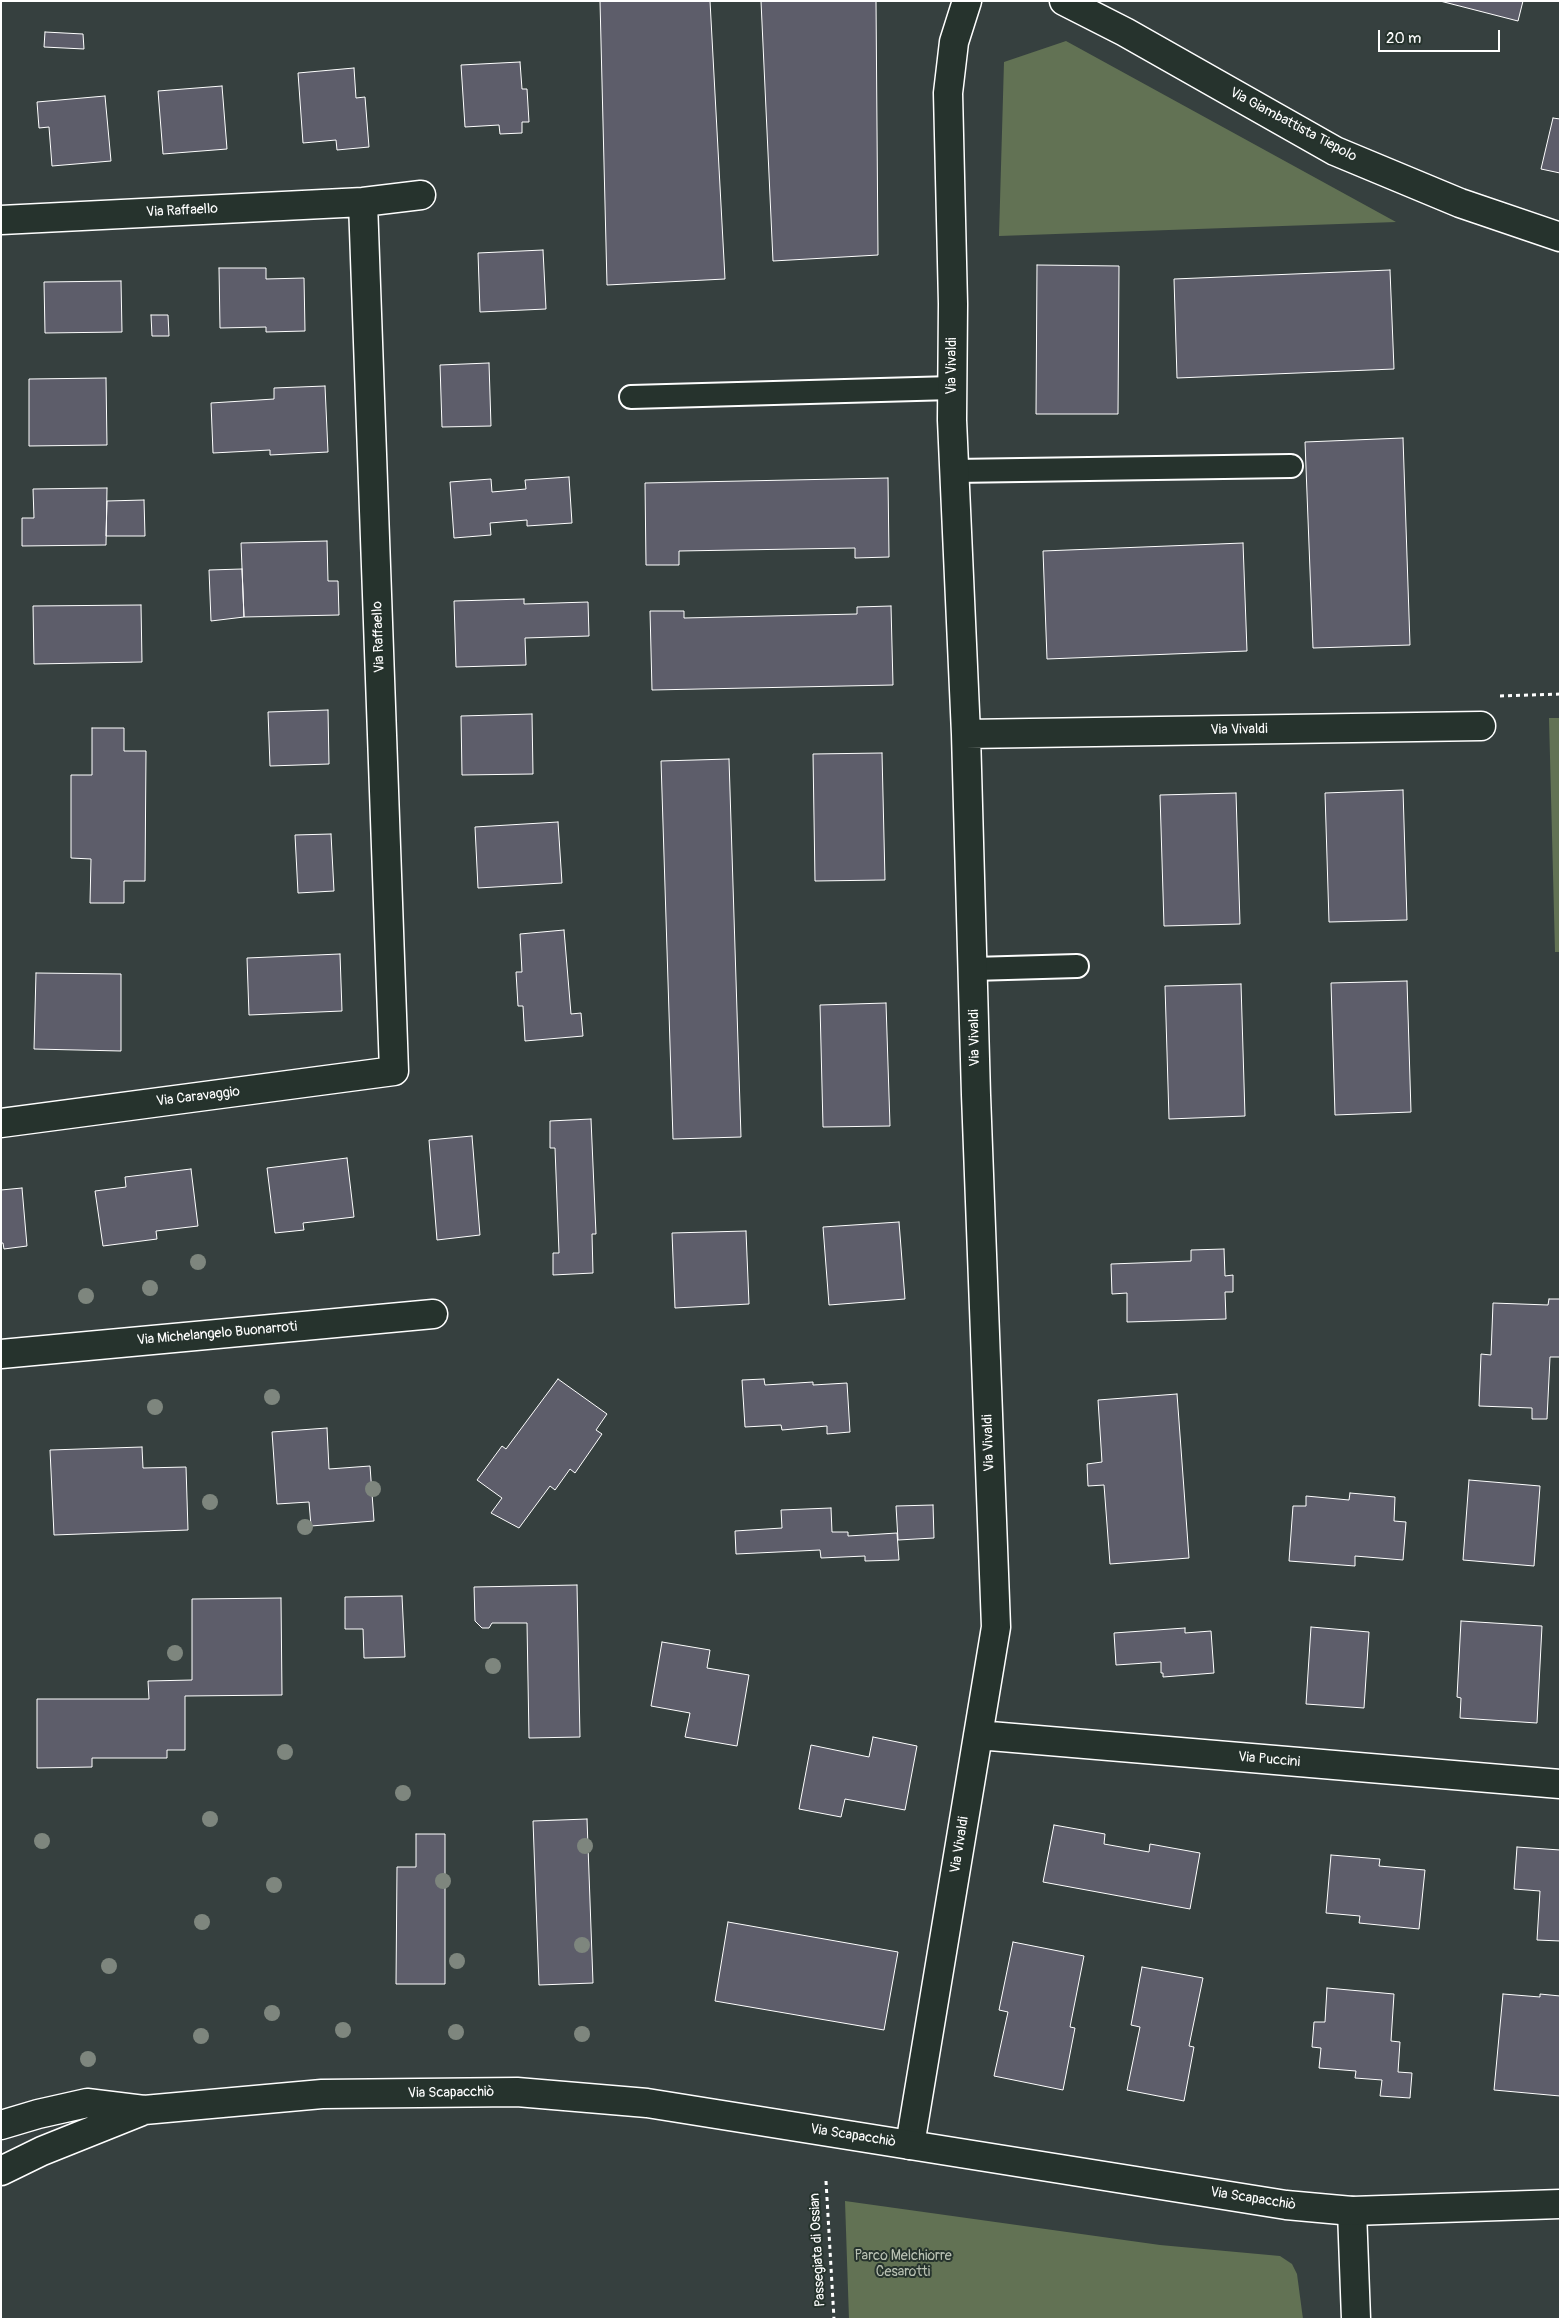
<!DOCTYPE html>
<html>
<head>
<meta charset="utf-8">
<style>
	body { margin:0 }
	#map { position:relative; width:1561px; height:2320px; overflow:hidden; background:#36403f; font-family:Pangolin,sans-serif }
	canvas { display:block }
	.frame { position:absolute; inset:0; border:2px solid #fff; pointer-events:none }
	.scale { position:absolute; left:1378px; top:30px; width:122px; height:22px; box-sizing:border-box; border:2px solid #fff; border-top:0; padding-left:6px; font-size:15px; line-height:18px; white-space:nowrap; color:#fff; -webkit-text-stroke:4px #26332d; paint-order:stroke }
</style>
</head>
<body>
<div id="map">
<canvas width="1561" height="2320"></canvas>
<div class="frame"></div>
<div class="scale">20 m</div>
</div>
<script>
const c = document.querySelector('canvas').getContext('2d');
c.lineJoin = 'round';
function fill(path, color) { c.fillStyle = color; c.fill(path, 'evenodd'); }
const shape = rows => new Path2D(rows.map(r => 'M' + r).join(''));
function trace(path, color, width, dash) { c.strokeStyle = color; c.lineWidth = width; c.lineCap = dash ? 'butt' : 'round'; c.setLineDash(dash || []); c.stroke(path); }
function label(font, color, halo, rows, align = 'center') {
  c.font = font + ' Pangolin,sans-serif'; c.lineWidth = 4; c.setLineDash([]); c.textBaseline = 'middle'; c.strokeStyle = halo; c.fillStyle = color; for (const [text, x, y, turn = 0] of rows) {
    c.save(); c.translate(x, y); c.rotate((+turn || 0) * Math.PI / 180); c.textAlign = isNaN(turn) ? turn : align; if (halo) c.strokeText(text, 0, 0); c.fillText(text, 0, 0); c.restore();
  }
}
fill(shape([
	[1066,41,1396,222,999,236,1004,62],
	[1549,718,1560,718,1560,952,1555,952],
	[845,2201,1160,2245,1280,2256,1292,2264,1297,2274,1303,2319,849,2319]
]), '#627254');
const building = shape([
	[600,1,710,1,725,279,607,285,600,1],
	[761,1,876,1,878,255,773,261,761,1],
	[1440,1,1523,1,1518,21,1440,1],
	[45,32,83,34,84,49,44,47,45,32],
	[520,62,522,89,527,89,529,122,522,122,522,133,500,134,499,125,465,127,461,65,520,62],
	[354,68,356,98,365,97,369,147,337,150,336,140,303,143,298,73,354,68],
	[222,86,227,149,163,154,158,91,222,86],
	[105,96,111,161,52,166,49,127,39,128,37,102,105,96],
	[1553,118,1560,119,1560,173,1541,169,1553,118],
	[543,250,546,309,480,312,478,253,543,250],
	[1037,265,1119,266,1118,414,1036,414,1037,265],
	[219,268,266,268,266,279,304,278,305,331,266,332,266,327,220,328,219,268],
	[1390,270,1394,369,1177,378,1174,279,1390,270],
	[121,281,122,332,45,333,44,282,121,281],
	[151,315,168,315,169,336,152,336,151,315],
	[489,363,491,426,442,427,440,365,489,363],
	[106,378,107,445,29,446,29,379,106,378],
	[325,386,328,452,270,455,270,450,213,453,211,403,274,399,274,388,325,386],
	[1403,438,1410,645,1313,648,1305,442,1403,438],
	[569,477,572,523,527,526,527,520,490,523,491,535,454,538,450,482,491,479,492,492,526,489,525,480,569,477],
	[888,478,889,557,855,558,855,548,679,551,679,565,646,565,645,483,888,478],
	[107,488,106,545,22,546,22,518,34,518,33,489,107,488],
	[144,500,145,536,106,536,107,501,144,500],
	[327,541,328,581,338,581,339,615,244,617,241,543,327,541],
	[1243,543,1247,651,1047,659,1043,551,1243,543],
	[242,569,244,617,211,621,209,570,242,569],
	[524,599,524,604,588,602,589,636,525,638,526,665,456,667,454,601,524,599],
	[141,605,142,662,34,664,33,606,141,605],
	[891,606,893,685,652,690,650,611,684,611,684,618,857,614,857,607,891,606],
	[328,710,329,764,270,766,268,712,328,710],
	[532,714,533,774,462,775,461,716,532,714],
	[92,728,124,728,124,751,146,751,145,881,124,881,124,903,90,903,91,859,71,858,71,775,92,775,92,728],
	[882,753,885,880,815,881,813,754,882,753],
	[729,759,741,1137,673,1139,661,761,729,759],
	[1403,790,1407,920,1329,922,1325,793,1403,790],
	[1236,793,1240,924,1164,926,1160,795,1236,793],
	[558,822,562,883,478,888,475,827,558,822],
	[331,834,334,891,298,893,295,835,331,834],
	[564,930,571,1014,581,1013,583,1036,525,1041,523,1006,518,1006,516,972,522,972,520,934,564,930],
	[340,954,342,1011,249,1015,247,958,340,954],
	[36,973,121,974,121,1051,34,1049,36,973],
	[1407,981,1411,1112,1335,1115,1331,983,1407,981],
	[1241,984,1245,1116,1169,1119,1165,986,1241,984],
	[886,1003,890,1126,823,1127,820,1005,886,1003],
	[591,1119,596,1234,592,1234,593,1273,553,1275,553,1253,559,1253,555,1148,550,1148,550,1121,591,1119],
	[472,1136,480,1235,437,1240,429,1140,472,1136],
	[347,1158,354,1217,303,1223,304,1230,275,1233,267,1168,347,1158],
	[191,1169,198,1226,156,1231,157,1239,103,1246,95,1191,126,1187,125,1177,191,1169],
	[22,1188,27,1246,4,1249,3,1243,1,1243,1,1190,22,1188],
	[899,1222,905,1299,829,1305,823,1227,899,1222],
	[746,1231,749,1304,675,1308,672,1233,746,1231],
	[1224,1249,1225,1276,1233,1275,1233,1292,1225,1292,1226,1319,1127,1322,1127,1293,1112,1294,1111,1264,1191,1261,1191,1250,1224,1249],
	[1549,1299,1560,1299,1560,1357,1550,1357,1547,1419,1532,1419,1532,1408,1479,1406,1481,1354,1491,1355,1493,1303,1548,1305,1549,1299],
	[558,1379,607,1414,596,1430,602,1434,575,1473,570,1469,555,1490,550,1486,519,1528,491,1513,502,1498,477,1480,502,1446,506,1449,558,1379],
	[764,1379,765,1385,813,1382,813,1385,847,1383,850,1432,827,1434,827,1426,782,1430,781,1425,745,1427,742,1380,764,1379],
	[1177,1394,1189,1558,1110,1564,1104,1485,1088,1486,1087,1464,1102,1462,1098,1400,1177,1394],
	[327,1428,329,1469,370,1466,374,1521,311,1526,309,1502,277,1504,272,1432,327,1428],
	[142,1447,143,1468,186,1467,188,1530,54,1535,50,1450,142,1447],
	[1469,1480,1540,1486,1534,1566,1463,1560,1469,1480],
	[1350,1493,1395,1497,1394,1521,1406,1522,1403,1560,1355,1556,1355,1566,1289,1561,1293,1506,1306,1506,1306,1496,1349,1500,1350,1493],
	[933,1505,934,1538,898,1540,896,1506,933,1505],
	[831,1508,832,1532,848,1532,848,1536,897,1533,899,1560,865,1561,865,1556,821,1558,820,1550,736,1554,735,1531,782,1528,781,1510,831,1508],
	[577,1585,580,1737,529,1738,527,1623,492,1623,489,1628,482,1628,475,1621,474,1587,577,1585],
	[402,1596,405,1657,364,1658,363,1629,345,1629,345,1597,402,1596],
	[281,1598,282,1695,185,1696,185,1750,167,1750,167,1758,92,1758,92,1767,37,1768,37,1699,149,1699,148,1681,192,1680,192,1599,281,1598],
	[1461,1621,1542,1626,1537,1723,1460,1718,1461,1698,1457,1697,1461,1621],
	[1311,1627,1369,1632,1364,1708,1306,1704,1311,1627],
	[1185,1628,1185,1633,1211,1631,1214,1673,1163,1677,1163,1673,1161,1673,1161,1662,1116,1665,1114,1633,1185,1628],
	[662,1642,710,1650,707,1668,749,1675,737,1746,685,1737,690,1713,651,1706,662,1642],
	[873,1737,917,1746,905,1810,845,1799,841,1817,799,1809,811,1745,869,1757,873,1737],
	[587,1819,593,1983,539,1985,533,1821,587,1819],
	[1054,1825,1105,1834,1104,1844,1149,1852,1150,1844,1200,1853,1190,1909,1043,1882,1054,1825],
	[416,1834,445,1834,445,1984,396,1984,397,1867,416,1867,416,1834],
	[1517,1847,1560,1850,1560,1941,1537,1940,1540,1891,1514,1889,1517,1847],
	[1331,1855,1380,1859,1379,1866,1425,1870,1419,1929,1359,1923,1360,1916,1326,1913,1331,1855],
	[728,1922,898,1952,884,2030,715,2001,728,1922],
	[1013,1942,1084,1956,1070,2027,1075,2028,1063,2090,994,2076,1008,2012,999,2010,1013,1942],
	[1142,1967,1203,1978,1189,2046,1194,2047,1184,2101,1127,2090,1140,2027,1131,2025,1142,1967],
	[1327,1988,1394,1994,1391,2041,1400,2042,1398,2072,1412,2073,1410,2098,1380,2096,1382,2080,1355,2078,1356,2071,1319,2068,1321,2048,1312,2047,1314,2022,1325,2022,1327,1988],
	[1503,1994,1540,1997,1540,1994,1560,1996,1560,2096,1494,2090,1503,1994]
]);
fill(building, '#5d5d6a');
trace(building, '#fff', 1);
const service = shape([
	[631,397,952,388],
	[954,471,1291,466],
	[973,969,1077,966]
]);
const minor = shape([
	[1064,1,1125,32,1335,151,1460,203,1560,237],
	[1,220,363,202,421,195],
	[966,734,1481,726],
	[1,1123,394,1071,363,202],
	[1,1354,433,1314],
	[978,1735,1560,1784],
	[910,2145,996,1627,976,1095,966,734,952,420,953,304,948,93,954,42,967,1],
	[1352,2211,1356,2319]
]);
const tertiary = shape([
	[1,2125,38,2114,87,2103,144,2110,322,2094,517,2092,647,2103,1286,2205,1352,2211,1560,2204],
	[1,2171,42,2151,142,2111]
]);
trace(service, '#fff', 26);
trace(minor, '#fff', 31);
trace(tertiary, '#fff', 31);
trace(shape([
	[1500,696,1560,694],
	[826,2181,834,2319]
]), '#fff', 3, [4, 4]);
trace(service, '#26332d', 22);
trace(minor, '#26332d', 28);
trace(tertiary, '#26332d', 28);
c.fillStyle = '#7e867e';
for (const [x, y] of [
	[198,1262],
	[150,1288],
	[86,1296],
	[272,1397],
	[155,1407],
	[373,1489],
	[210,1502],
	[305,1527],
	[175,1653],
	[493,1666],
	[285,1752],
	[403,1793],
	[210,1819],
	[42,1841],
	[585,1846],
	[443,1881],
	[274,1885],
	[202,1922],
	[582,1945],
	[457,1961],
	[109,1966],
	[272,2013],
	[343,2030],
	[456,2032],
	[582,2034],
	[201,2036],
	[88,2059]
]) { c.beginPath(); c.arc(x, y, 8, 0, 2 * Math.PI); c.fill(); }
label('14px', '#fff', '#26332d', [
	["Via Giambattista Tiepolo",1293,125,28],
	["Via Raffaello",182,211,-3],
	["Via Vivaldi",952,366,-90],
	["Via Raffaello",379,637,-92],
	["Via Vivaldi",1239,730,-1],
	["Via Vivaldi",975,1038,-91],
	["Via Caravaggio",198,1097,-7],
	["Via Michelangelo Buonarroti",217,1334,-5],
	["Via Vivaldi",989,1443,-92],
	["Via Puccini",1269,1760,5],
	["Via Vivaldi",960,1845,-81],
	["Via Scapacchiò",451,2093,-1],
	["Via Scapacchiò",853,2136,9],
	["Via Scapacchiò",1253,2199,9],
	["Passegiata di Ossian",818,2250,-93]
]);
label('14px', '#b8c0b2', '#26332d', [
	["Parco Melchiorre",903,2256],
	["Cesarotti",903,2272]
]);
</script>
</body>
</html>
